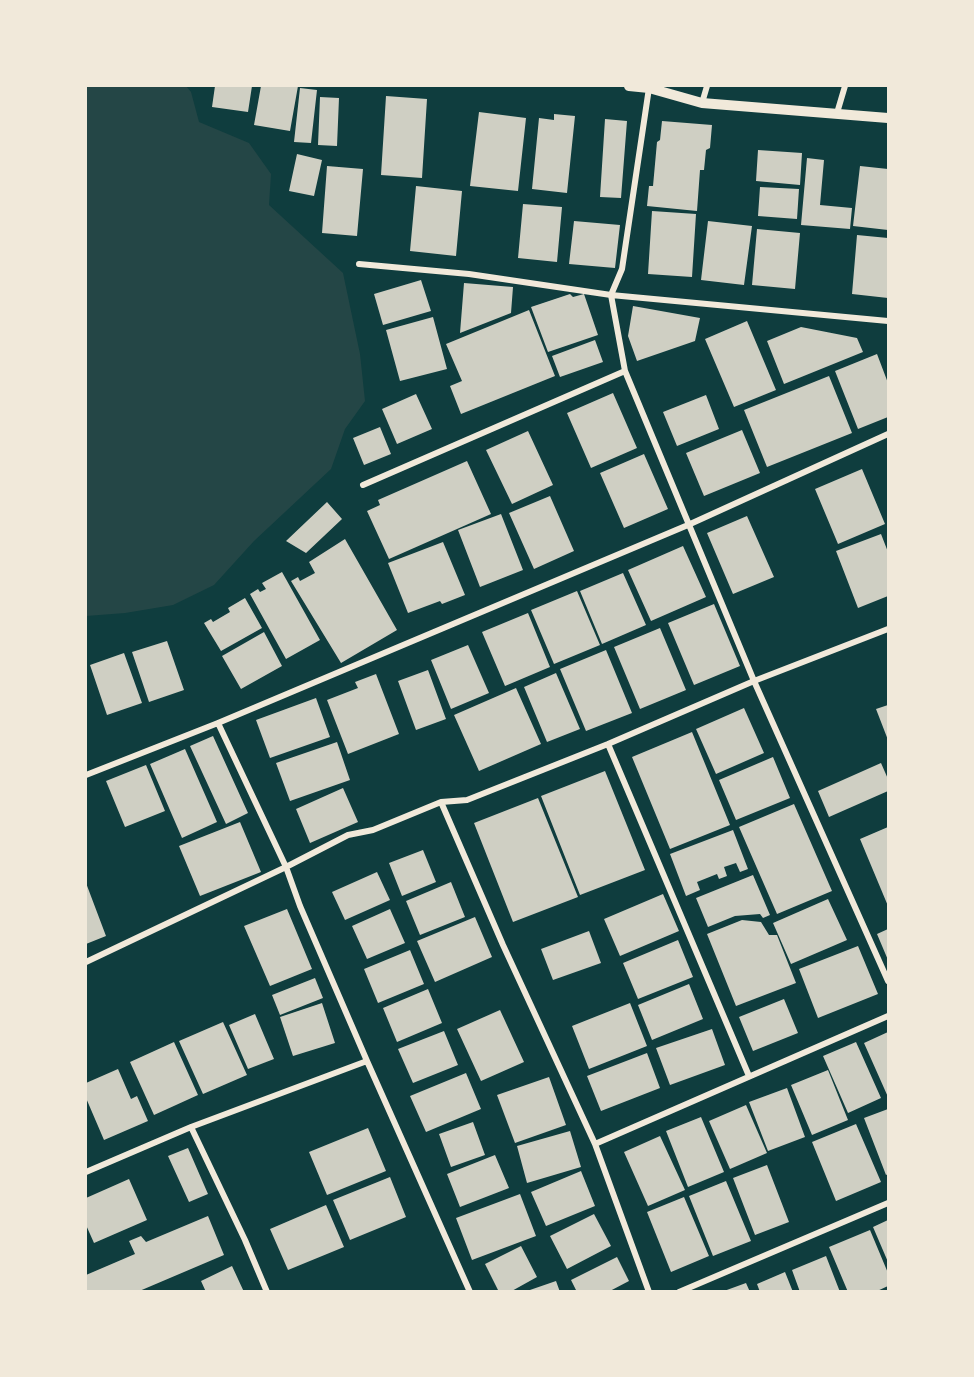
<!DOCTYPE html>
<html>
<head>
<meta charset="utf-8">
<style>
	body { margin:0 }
	#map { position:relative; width:974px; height:1377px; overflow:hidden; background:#0f3d3e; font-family:Arial,sans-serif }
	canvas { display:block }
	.frame { position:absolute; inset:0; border:87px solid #f1e9da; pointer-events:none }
</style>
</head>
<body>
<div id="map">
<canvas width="974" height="1377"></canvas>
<div class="frame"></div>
</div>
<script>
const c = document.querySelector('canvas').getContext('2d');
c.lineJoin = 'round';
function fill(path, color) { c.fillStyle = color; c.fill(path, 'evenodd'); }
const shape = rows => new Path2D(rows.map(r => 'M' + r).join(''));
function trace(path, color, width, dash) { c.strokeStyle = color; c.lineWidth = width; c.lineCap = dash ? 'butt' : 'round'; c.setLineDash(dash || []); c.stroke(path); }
fill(shape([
	[86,86,186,86,191,92,199,122,249,143,271,174,269,205,343,273,360,354,365,401,345,429,331,469,254,541,214,585,173,605,125,613,86,616]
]), '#244646');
fill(shape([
	[215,86,252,86,248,112,212,107],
	[261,86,298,86,290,131,254,125],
	[300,88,317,90,311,143,294,142],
	[386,96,427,99,422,178,381,175],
	[320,97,339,98,337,146,318,145],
	[479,112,526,118,518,191,470,186],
	[554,114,575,116,567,193,532,189,539,118,554,120],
	[605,119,627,121,621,198,600,197],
	[662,121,712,125,710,148,706,150,704,170,700,170,697,211,647,206,649,186,653,186,657,142,660,140],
	[758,150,802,153,800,185,756,181],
	[297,154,322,160,314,196,289,191],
	[807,158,824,160,820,205,852,208,850,229,801,225],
	[327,166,363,169,357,236,322,233],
	[860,166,888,169,888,230,853,226],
	[416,186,462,191,456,256,410,251],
	[760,187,799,189,797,219,758,216],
	[523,204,562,207,557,262,518,258],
	[652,211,696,214,692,277,648,274],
	[574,221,620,225,615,268,569,264],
	[708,221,752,226,744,285,701,280],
	[757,229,800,233,795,289,752,285],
	[857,235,888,238,888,298,852,294],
	[421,280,431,311,383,325,374,294],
	[464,283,513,287,511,313,460,333],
	[570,294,573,297,584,294,598,335,548,352,531,307],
	[633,306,700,318,695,341,637,361,628,336],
	[529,310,555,376,461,414,450,386,462,381,446,344],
	[433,317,447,369,400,381,386,330],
	[747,321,776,390,734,407,705,339],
	[801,327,857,338,863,352,784,384,767,341],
	[595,340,603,362,560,377,552,356],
	[877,354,888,383,888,417,858,429,835,371],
	[829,376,852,433,767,467,744,410],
	[613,393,637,448,591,468,567,413],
	[416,394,432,429,397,444,382,409],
	[706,395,719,429,677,446,663,412],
	[380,427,391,454,364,465,353,438],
	[742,430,760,473,704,496,686,453],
	[528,431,553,485,512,504,486,450],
	[644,454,668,509,624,528,600,473],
	[467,461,491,514,389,559,367,511,380,505,378,500],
	[862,469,885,524,838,544,815,489],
	[550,496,574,551,534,569,509,513],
	[327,502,342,519,306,553,286,541],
	[501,514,523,570,480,587,458,530],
	[747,516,774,577,733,594,707,533],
	[881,534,888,552,888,596,858,608,836,551],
	[345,539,397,630,341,663,291,581,298,577,300,581,315,573,309,562],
	[443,542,465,595,442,604,440,601,408,613,388,563],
	[683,546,706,597,651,621,628,570],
	[282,572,320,640,286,659,250,594,258,589,260,592,266,589,262,583],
	[623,573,646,625,602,644,580,591],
	[577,591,600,645,554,664,531,610],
	[245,598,262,628,221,651,204,623,211,619,213,622,230,612,228,608],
	[714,604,740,666,694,685,668,623],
	[528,613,550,667,505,686,482,632],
	[660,628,686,690,640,709,614,647],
	[264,632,282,666,241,689,222,656],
	[167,641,184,690,149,702,132,652],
	[468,645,489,693,451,709,431,660],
	[606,650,632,713,586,731,560,669],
	[124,653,142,703,107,715,90,665],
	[428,670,446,719,416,730,398,681],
	[556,673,580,729,547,742,524,687],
	[376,674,399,734,348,754,327,700,358,688,355,682],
	[516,688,541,744,479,771,454,715],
	[316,698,330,737,270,758,256,720],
	[888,705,888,740,876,709],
	[744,708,764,753,716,774,696,729],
	[692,732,730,825,670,849,632,757],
	[213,736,248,813,226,824,190,746],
	[337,742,350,780,290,801,276,763],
	[185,749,217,822,182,838,150,764],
	[773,757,790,798,736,820,719,780],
	[881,763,888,779,888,791,829,817,818,791],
	[146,765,165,811,125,827,106,781],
	[605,771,645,870,580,895,541,796],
	[343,788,358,822,310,843,296,809],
	[538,798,578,897,513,922,474,823],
	[794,804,832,891,777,914,739,827],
	[240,822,261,872,200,896,179,846],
	[888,827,888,906,860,839],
	[733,830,748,869,740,872,736,863,724,867,727,876,719,879,717,874,697,882,700,890,686,896,670,854],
	[423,850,436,882,402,896,389,863],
	[377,872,390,900,345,920,332,892],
	[753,875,770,915,763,918,760,914,735,916,708,927,696,898],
	[451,882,465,917,420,935,406,901],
	[86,883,106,936,86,944],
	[663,894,679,931,620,956,604,919],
	[828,899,847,940,791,964,773,923],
	[287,909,312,969,270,986,244,926],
	[390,909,405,943,367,959,352,926],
	[475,917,492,957,435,982,417,941],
	[742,920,761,922,769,935,777,935,796,983,736,1006,707,934],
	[888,929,888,960,877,934],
	[589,931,601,963,553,980,541,949],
	[678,940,693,977,638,999,623,963],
	[858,946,878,994,818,1018,799,969],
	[410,950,424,984,378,1003,364,969],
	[315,978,323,998,280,1015,272,995],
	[689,984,703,1019,652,1040,638,1005],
	[428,989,442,1023,397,1042,383,1008],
	[784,999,798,1033,753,1051,739,1017],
	[322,1003,335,1043,293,1056,280,1017],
	[630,1003,647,1046,589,1069,572,1026],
	[500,1010,524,1062,481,1081,457,1029],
	[255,1014,274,1059,248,1069,229,1025],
	[223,1022,247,1075,203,1094,179,1041],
	[712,1029,725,1065,670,1085,656,1048],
	[444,1031,458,1065,413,1083,398,1049],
	[888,1032,888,1097,864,1043],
	[174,1042,198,1095,154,1115,130,1062],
	[856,1042,881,1098,848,1113,823,1056],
	[647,1053,660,1088,601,1111,587,1076],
	[118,1069,131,1099,137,1096,148,1121,104,1140,86,1098,86,1083],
	[828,1070,848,1120,812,1135,791,1085],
	[466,1073,481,1109,426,1132,410,1096],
	[549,1077,566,1125,515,1143,497,1095],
	[787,1088,805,1137,768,1151,749,1102],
	[746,1105,767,1153,730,1169,709,1121],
	[888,1109,888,1174,886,1175,864,1118],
	[701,1117,724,1172,688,1187,666,1131],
	[473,1122,485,1155,451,1167,439,1134],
	[856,1124,881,1182,836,1201,812,1142],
	[368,1128,386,1171,327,1195,309,1152],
	[570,1131,581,1167,527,1183,517,1146],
	[660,1136,685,1190,648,1206,624,1152],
	[188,1148,208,1194,189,1202,168,1156],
	[495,1155,509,1188,460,1207,447,1174],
	[767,1165,789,1222,755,1235,733,1178],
	[581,1171,595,1206,546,1226,531,1192],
	[390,1177,406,1217,350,1240,333,1200],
	[129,1179,147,1220,94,1243,86,1225,86,1198],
	[726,1181,751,1241,713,1256,689,1196],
	[520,1194,536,1236,472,1260,456,1218],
	[684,1197,709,1256,671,1272,647,1212],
	[326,1205,344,1247,288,1270,270,1229],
	[594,1214,611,1246,567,1269,550,1236],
	[208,1216,224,1255,137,1292,86,1292,86,1275,135,1254,129,1241,141,1236,146,1242],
	[888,1220,888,1262,873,1227],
	[870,1230,888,1273,888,1286,875,1292,848,1292,829,1247],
	[521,1246,537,1277,510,1292,499,1292,485,1264],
	[826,1256,840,1292,800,1292,792,1270],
	[617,1257,629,1281,608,1292,577,1292,571,1280],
	[232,1266,244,1292,206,1292,201,1281],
	[785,1272,793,1292,760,1292,757,1284],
	[556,1281,560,1292,528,1292,527,1291],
	[746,1283,750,1292,724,1292,724,1291]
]), '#cfcfc3');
trace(shape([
	[649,88,622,269,611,295,625,371,754,681,888,981],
	[702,103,707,86],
	[837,113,845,86],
	[359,264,469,274,611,295,888,321],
	[363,485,625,371],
	[218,723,286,867,300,906,367,1061,470,1292],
	[608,744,749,1076],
	[86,775,218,723,688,525,888,434],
	[441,802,503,945,595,1144,649,1292],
	[86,962,286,867,348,835,373,830,441,802,467,800,608,744,754,681,888,629],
	[191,1127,245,1240,267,1292],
	[595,1144,888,1016],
	[86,1172,191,1127,367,1061],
	[679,1292,888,1203]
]), '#f1e9da', 6);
trace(shape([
	[629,86,649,88,702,103,888,118]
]), '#f1e9da', 10);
</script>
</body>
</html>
